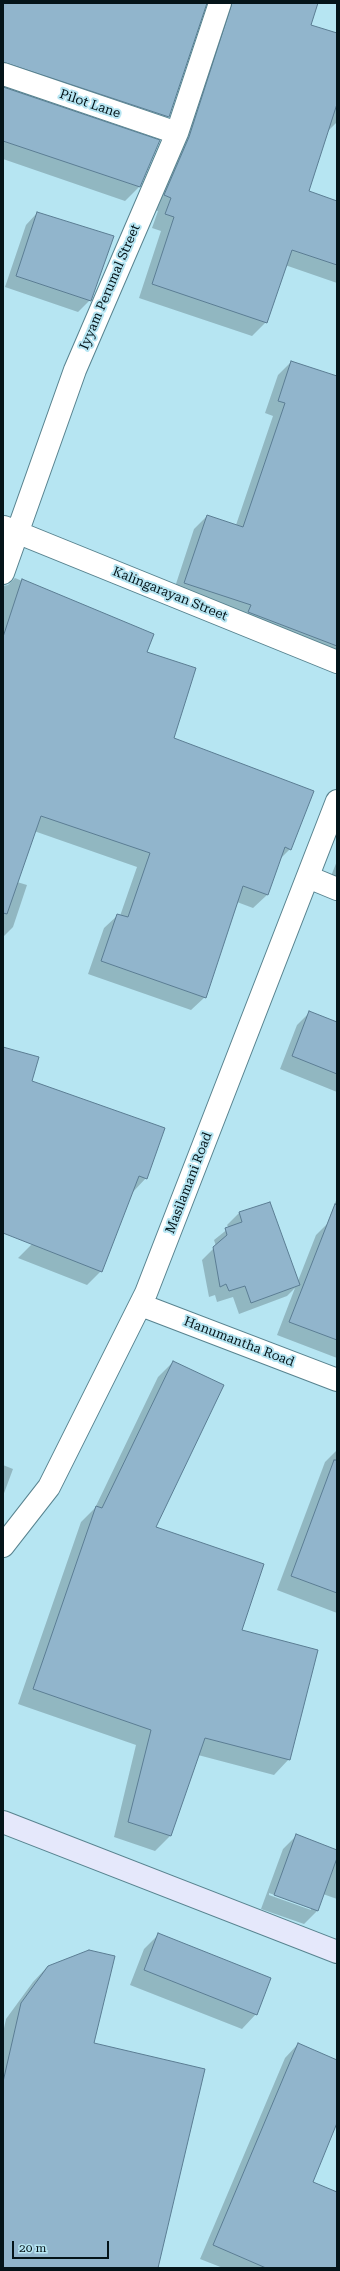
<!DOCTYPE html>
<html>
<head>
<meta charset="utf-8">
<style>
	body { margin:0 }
	#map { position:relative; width:340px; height:2271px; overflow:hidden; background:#b6e5f2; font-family:"Roboto Serif",serif }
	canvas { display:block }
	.frame { position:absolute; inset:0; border:4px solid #041419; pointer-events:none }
	.scale { position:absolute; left:12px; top:2241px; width:97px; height:18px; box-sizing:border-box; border:2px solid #041419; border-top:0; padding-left:5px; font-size:12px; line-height:14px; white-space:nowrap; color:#041419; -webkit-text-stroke:3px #b6e5f2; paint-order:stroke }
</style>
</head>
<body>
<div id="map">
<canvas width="340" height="2271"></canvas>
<div class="frame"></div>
<div class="scale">20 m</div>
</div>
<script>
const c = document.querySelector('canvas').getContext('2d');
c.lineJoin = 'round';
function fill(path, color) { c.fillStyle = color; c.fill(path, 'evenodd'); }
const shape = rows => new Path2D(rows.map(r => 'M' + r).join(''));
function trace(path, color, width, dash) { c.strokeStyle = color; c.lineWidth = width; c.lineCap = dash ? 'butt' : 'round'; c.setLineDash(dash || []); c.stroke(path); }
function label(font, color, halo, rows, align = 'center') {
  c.font = font + ' "Roboto Serif",serif'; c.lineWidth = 4; c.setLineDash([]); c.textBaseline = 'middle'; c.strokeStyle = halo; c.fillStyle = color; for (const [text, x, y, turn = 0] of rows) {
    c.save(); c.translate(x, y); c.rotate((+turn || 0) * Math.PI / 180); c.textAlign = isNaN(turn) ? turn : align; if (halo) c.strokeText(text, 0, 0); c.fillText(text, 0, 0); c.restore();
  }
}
fill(shape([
	[3,3,317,3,310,26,337,35,337,122,327,132,307,192,337,202,337,283,285,265,266,322,252,336,139,298,161,231,152,228,158,211,151,209,210,5,205,4,168,117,155,130,3,79],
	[3,88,159,141,139,187,125,201,3,159],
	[37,213,113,237,90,300,78,312,5,287,26,225],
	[291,362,337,377,337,656,172,596,194,529,207,516,236,525,273,416,265,413,278,375],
	[15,578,152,635,146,653,173,739,290,849,279,860,267,895,253,908,237,902,205,997,191,1010,88,974,104,928,118,915,120,916,137,867,34,831,17,882,27,885,13,927,3,937,3,658,22,642,3,634,3,586,8,585],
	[337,861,337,896,325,891],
	[310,1012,337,1023,337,1092,280,1069,297,1025],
	[3,1048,31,1082,146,1178,132,1193,101,1271,87,1285,18,1258,31,1245,54,1241,3,1227],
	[337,1198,337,1358,277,1335,295,1288,287,1296,239,1314,233,1297,217,1302,215,1295,209,1297,202,1260,216,1246,214,1240,229,1228,227,1225,239,1213,269,1204,298,1281,316,1235,327,1224],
	[173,1362,155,1527,289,1759,274,1775,198,1755,170,1836,155,1851,114,1837,136,1745,18,1704,81,1522,95,1508,158,1377],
	[337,1450,337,1613,277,1590,325,1462],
	[3,1465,13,1469,3,1496],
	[296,1836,337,1851,337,1899,323,1894,317,1911,304,1924,261,1909,283,1849],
	[269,1893,311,1908,311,1910,269,1895],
	[159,1934,256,2014,242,2029,130,1985,144,1949],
	[48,1966,93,2044,157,2268,3,2268,3,2033,6,2019,33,1982],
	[298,2044,337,2061,337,2121,311,2182,337,2193,337,2268,223,2268,200,2259,285,2058]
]), '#0003');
const building = shape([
	[3,3,207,3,169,117,3,62,3,3],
	[232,3,318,3,311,25,337,33,337,104,309,191,337,201,337,265,292,250,267,323,152,284,174,217,165,214,171,198,164,195,189,137,232,3],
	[3,87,160,140,140,187,3,141,3,87],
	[37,212,114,236,91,301,16,276,37,212],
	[291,361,337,376,337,646,248,612,251,605,184,583,207,515,243,527,285,403,278,401,291,361],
	[22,579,154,634,147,652,196,668,174,738,314,791,291,850,285,847,268,895,243,886,206,998,101,961,117,914,128,917,150,853,41,816,7,914,3,913,3,637,22,579],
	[309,1011,337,1022,337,1074,292,1056,309,1011],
	[3,1047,39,1057,32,1081,165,1128,147,1179,139,1176,102,1272,3,1233,3,1047],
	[270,1202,300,1285,251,1303,245,1286,229,1291,226,1284,220,1287,213,1247,227,1235,225,1228,242,1222,239,1212,270,1202],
	[335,1204,337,1205,337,1340,289,1322,335,1204],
	[173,1361,224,1385,156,1527,264,1564,242,1630,318,1650,290,1760,205,1738,171,1836,128,1822,151,1730,33,1689,96,1506,102,1508,173,1361],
	[334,1460,337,1460,337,1593,291,1576,334,1460],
	[296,1834,337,1850,337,1858,318,1911,274,1895,296,1834],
	[158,1933,271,1978,257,2015,144,1970,158,1933],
	[89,1950,115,1956,94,2043,205,2069,158,2268,3,2268,3,2082,21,2003,48,1966,89,1950],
	[298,2043,337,2060,337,2123,313,2182,337,2192,337,2268,266,2268,213,2245,298,2043]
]);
fill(building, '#91b5cc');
trace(building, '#5b7d93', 1);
const minor = shape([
	[3,74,177,133],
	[4,527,337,662],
	[3,573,75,370,177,133,220,3],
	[308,877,337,889],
	[141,1305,337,1380],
	[3,1546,49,1487,146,1293,337,801]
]);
const secondary = shape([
	[3,1822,337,1952]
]);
trace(minor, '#58838f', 24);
trace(secondary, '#58838f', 24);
trace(minor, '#fff', 22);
trace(secondary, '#e5e8fb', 22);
label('13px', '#041419', '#b6e5f2', [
	["Pilot Lane",90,104,19],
	["Iyyam Perumal Street",110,287,-67],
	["Kalingarayan Street",170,594,22],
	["Masilamani Road",189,1183,-69],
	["Hanumantha Road",239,1342,21]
]);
</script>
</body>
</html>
